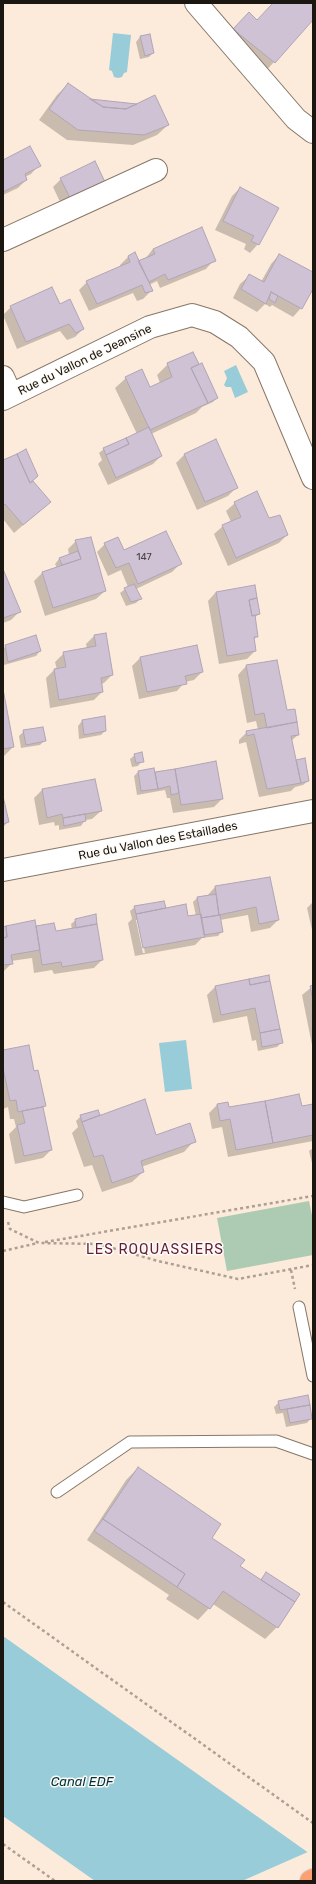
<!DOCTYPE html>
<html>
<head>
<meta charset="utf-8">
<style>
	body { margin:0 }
	#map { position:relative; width:316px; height:1884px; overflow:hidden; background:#fcebdb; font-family:Rubik,sans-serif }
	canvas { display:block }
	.frame { position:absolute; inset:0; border:4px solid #1b1610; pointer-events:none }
</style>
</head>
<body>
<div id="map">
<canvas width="316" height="1884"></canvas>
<div class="frame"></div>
</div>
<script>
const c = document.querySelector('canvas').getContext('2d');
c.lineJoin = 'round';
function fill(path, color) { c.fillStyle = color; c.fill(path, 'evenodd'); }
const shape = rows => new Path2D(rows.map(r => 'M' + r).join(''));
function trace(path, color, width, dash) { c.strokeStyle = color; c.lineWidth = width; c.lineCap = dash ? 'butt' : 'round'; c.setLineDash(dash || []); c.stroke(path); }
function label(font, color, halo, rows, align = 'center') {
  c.font = font + ' Rubik,sans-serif'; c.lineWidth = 3; c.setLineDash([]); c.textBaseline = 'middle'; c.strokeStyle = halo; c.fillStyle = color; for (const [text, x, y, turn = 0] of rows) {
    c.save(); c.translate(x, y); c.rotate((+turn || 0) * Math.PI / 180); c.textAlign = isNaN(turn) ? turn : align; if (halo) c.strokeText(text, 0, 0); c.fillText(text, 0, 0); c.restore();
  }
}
fill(shape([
	[309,1201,313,1220,313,1255,227,1271,217,1218]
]), '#adcbb3');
fill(shape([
	[113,33,131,35,127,72,124,73,122,77,118,78,114,77,112,71,109,70],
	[236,365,248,392,235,398,231,387,226,387,224,385,227,378,224,371],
	[186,1040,192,1089,165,1092,159,1043],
	[3,1636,313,1856,313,1881,95,1881,3,1816]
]), '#99ccd9');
fill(shape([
	[310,1851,313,1853,313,1881,242,1881]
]), '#fcebdb');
fill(shape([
	[274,3,313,3,313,19,264,73,223,40,238,24,257,21],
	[149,35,153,53,149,57,140,59,136,42,140,37],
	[68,84,90,100,168,125,157,135,133,145,67,140,39,120,57,95],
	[3,161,39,165,31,174,25,177,26,180,18,188,3,195],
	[61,179,104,182,62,206,53,187],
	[240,188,258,244,250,253,244,249,246,244,215,230,232,196],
	[153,249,214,260,206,269,160,288,157,281,149,285,152,290,143,299,137,301,133,293,89,311,79,290,87,282,121,267,120,265,128,257,138,262,145,259],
	[279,255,313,273,313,286,301,308,293,317,272,305,270,307,265,304,257,312,233,298,240,284,249,276,261,282,271,264],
	[60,305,83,329,75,337,67,340,60,331,17,349,3,315,11,307],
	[168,364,197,364,194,367,217,398,213,402,202,407,196,413,151,434,161,456,153,464,108,485,98,464,102,460,99,453,104,449,137,434,115,388,126,378,150,388,160,383,157,375],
	[215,440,236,488,228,496,197,510,176,463,184,455],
	[3,461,37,476,32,481,50,502,14,533,3,519],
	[235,503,269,520,287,535,279,543,228,566,214,534,223,526,231,522,226,511],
	[76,541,105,591,96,599,45,616,34,581,42,573,57,568,55,564,59,559,69,555,68,549],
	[105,544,123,552,181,563,172,572,136,589,140,599,136,603,126,606,120,593,128,587,121,570,108,576,97,552],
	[3,572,20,611,11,620,3,623],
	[216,592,259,614,254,618,257,636,253,641,255,651,247,659,219,664,208,601],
	[94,636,112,675,104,683,101,684,102,692,94,700,50,708,46,678,54,670,57,670,55,662,64,653,87,649,86,644],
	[6,646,40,651,36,656,4,665,3,649],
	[140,658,202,672,194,680,185,682,177,691,139,699,132,666],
	[246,666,286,711,298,735,291,741,295,762,308,781,303,785,295,787,291,791,259,797,246,742,239,744,239,740,247,732,258,730,256,721,247,723,238,675],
	[3,694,13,747,3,757],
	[82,721,105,731,101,735,79,739,78,726],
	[24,731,44,741,40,745,21,748,19,736],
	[135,755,142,761,138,766,132,767,130,759],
	[215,762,222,799,214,807,173,813,170,798,167,798,165,790,137,795,134,776,138,772,154,773],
	[94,780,101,811,92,819,85,820,81,826,59,830,59,825,55,826,54,822,39,825,34,798,42,790],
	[3,800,8,822,3,827],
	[269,878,278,920,270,928,251,932,248,915,220,920,222,931,218,936,202,938,195,945,135,956,128,923,132,919,130,911,135,907,165,908,187,917,196,916,193,902,198,897,207,896,215,887],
	[136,920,138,920,145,953,143,953],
	[313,902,313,934,307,908],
	[76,920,102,960,94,968,54,974,52,970,34,973,32,958,11,961,12,963,3,972,3,928,35,928,55,932,72,929,71,924],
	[268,976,282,1042,277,1047,258,1051,256,1040,252,1041,247,1016,213,1023,207,995,215,987],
	[313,986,313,1050,302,995],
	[3,1051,34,1072,45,1105,42,1108,51,1150,43,1158,15,1164,9,1134,16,1127,14,1119,10,1119,8,1107,3,1109],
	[227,1103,228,1109,301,1107,313,1105,313,1141,228,1157,222,1127,212,1129,209,1113,217,1105],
	[99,1115,96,1118,156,1136,194,1141,184,1152,141,1167,143,1172,132,1182,102,1192,92,1165,84,1167,72,1133,78,1127,76,1121,81,1116],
	[313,1148,313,1163,312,1163,309,1151],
	[307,1397,311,1418,307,1423,286,1427,283,1413,276,1414,274,1407,279,1402],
	[138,1468,239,1566,260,1580,267,1573,277,1627,265,1639,213,1604,198,1620,166,1599,169,1595,87,1540,126,1480]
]), '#0003');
const building = shape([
	[273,3,313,3,313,20,275,63,233,29,249,12,257,20,273,3],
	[150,34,154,53,145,56,140,36,150,34],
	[68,83,103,107,126,109,155,95,169,125,144,135,78,130,49,109,68,83],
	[90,99,137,104,126,109,103,107,90,99],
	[30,146,41,166,25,174,27,180,3,192,3,160,30,146],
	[95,161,105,182,70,198,60,178,95,161],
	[240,187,279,208,259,245,251,241,254,236,223,221,240,187],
	[202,227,216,261,168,280,165,274,149,282,138,261,155,254,153,249,202,227],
	[135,252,153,291,145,293,142,285,97,304,86,281,130,262,128,256,135,252],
	[279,254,313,272,313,289,302,309,271,292,266,304,241,289,249,274,264,282,279,254],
	[52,287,60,304,70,299,84,329,76,333,69,324,26,342,10,306,52,287],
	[271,292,278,296,275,303,269,299,271,292],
	[193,352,199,364,191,368,208,403,150,430,125,377,142,369,150,387,172,377,167,363,193,352],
	[202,363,218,398,208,403,191,368,202,363],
	[149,427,162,456,116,478,106,455,129,444,126,438,149,427],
	[126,438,129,444,106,455,103,448,126,438],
	[216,439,238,488,205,502,184,454,216,439],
	[26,449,38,476,30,483,17,454,26,449],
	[17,454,30,483,33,481,51,502,23,525,5,504,3,505,3,460,17,454],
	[257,491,269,518,280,515,288,535,236,558,222,525,241,517,234,502,257,491],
	[166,531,182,564,138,584,129,563,116,568,104,543,118,537,124,550,166,531],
	[91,537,106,591,53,608,42,572,81,559,75,540,91,537],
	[78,551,81,559,62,565,59,558,78,551],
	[3,569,21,612,3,618,3,569],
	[134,584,142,599,131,602,124,588,134,584],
	[255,585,257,598,249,600,252,616,255,615,258,637,254,637,256,651,227,656,216,592,255,585],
	[257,598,260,614,252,616,249,600,257,598],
	[106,633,113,675,101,678,103,692,59,700,54,669,66,667,63,652,96,646,94,635,106,633],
	[36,635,41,651,8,662,5,645,36,635],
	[197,645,203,672,185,676,187,684,147,692,140,657,197,645],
	[277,660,287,710,295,709,297,722,267,728,264,713,255,715,246,665,277,660],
	[3,689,14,747,3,749,3,689],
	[105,716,106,731,84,735,82,720,105,716],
	[297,722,299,735,291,736,301,783,267,789,254,734,247,736,246,731,297,722],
	[43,727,46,741,26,745,23,730,43,727],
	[142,752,144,762,136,763,134,754,142,752],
	[305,758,309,781,301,783,296,760,305,758],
	[216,761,223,799,181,805,175,769,216,761],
	[154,768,158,789,141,791,138,771,154,768],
	[175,769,179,793,171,795,170,786,158,789,155,772,175,769],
	[95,779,102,811,63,818,62,814,47,818,42,789,95,779],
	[3,796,9,822,3,824,3,796],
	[85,814,86,821,64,826,63,818,85,814],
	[270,877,279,920,259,924,256,907,219,915,215,886,270,877],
	[216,894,219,915,201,918,197,897,216,894],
	[164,901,166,908,136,914,134,906,164,901],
	[186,904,188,916,201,914,205,937,143,948,136,914,186,904],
	[96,914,97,924,76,928,75,919,96,914],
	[220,915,223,932,204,935,201,918,220,915],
	[35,920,40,950,11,955,13,964,3,965,3,938,7,937,6,926,35,920],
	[54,923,56,931,97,924,103,960,62,967,61,962,42,965,36,926,54,923],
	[6,926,7,937,3,938,3,927,6,926],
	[269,975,270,981,250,985,249,979,269,975],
	[249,979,250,985,270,981,280,1029,260,1033,255,1008,221,1015,215,986,249,979],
	[313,985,313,1001,310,986,313,985],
	[280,1029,283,1043,262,1047,260,1033,280,1029],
	[29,1045,34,1071,38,1070,46,1106,18,1112,16,1100,10,1101,3,1068,3,1050,29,1045],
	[299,1094,302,1106,313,1104,313,1135,273,1143,265,1101,299,1094],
	[145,1099,156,1135,190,1123,196,1142,141,1161,144,1172,112,1183,103,1155,94,1157,82,1122,145,1099],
	[265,1101,273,1143,236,1150,230,1119,220,1121,217,1104,228,1102,229,1107,265,1101],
	[43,1107,52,1150,24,1156,17,1125,25,1123,22,1111,43,1107],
	[98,1110,100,1115,82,1122,80,1115,98,1110],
	[308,1395,310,1405,280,1410,278,1401,308,1395],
	[310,1405,312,1419,290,1423,287,1409,310,1405],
	[138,1467,221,1524,212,1538,245,1560,240,1566,295,1602,278,1628,223,1591,210,1609,177,1587,185,1574,103,1519,138,1467],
	[103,1519,185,1574,177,1587,94,1531,103,1519],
	[266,1572,300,1594,295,1602,261,1580,266,1572]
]);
fill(building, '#cfc2d4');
trace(building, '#b1a4b5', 1);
const lane = shape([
	[3,1202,24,1207,77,1195],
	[299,1307,313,1376],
	[57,1492,130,1442,276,1441,313,1454]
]);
const street = shape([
	[3,240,156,170],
	[3,377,11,395],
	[3,399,150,327,192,315,215,322,239,337,264,362,313,478],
	[3,870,313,811]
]);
const secondary = shape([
	[196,3,296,119,313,132]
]);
const highway = shape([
	[311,1881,313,1880]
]);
trace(lane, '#867768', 13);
trace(street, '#867768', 24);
trace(secondary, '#867768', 24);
trace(highway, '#d6d5d4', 24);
trace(shape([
	[8,1222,10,1229,39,1243,98,1244,158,1261,238,1279,313,1265],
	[45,1242,313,1196],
	[3,1251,38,1243],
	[291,1270,295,1289],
	[3,1602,313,1823],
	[3,1844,55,1881]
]), '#ac9f93', 2.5, [3, 3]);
trace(lane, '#fff', 11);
trace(street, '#fff', 22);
trace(secondary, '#fff', 22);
trace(highway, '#fda071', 22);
label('10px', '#484141', null, [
	["147",144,557]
]);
label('12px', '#1b1610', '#fefbf7', [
	["Rue du Vallon de Jeansine",85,360,-26],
	["Rue du Vallon des Estaillades",158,841,-11]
]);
label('italic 13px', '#01333d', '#fefbf7', [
	["Canal EDF",82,1782]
]);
c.letterSpacing = '1px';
label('14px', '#5f1e3a', '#fefbf7', [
	["LES ROQUASSIERS",155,1250]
]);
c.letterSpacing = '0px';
</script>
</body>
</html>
